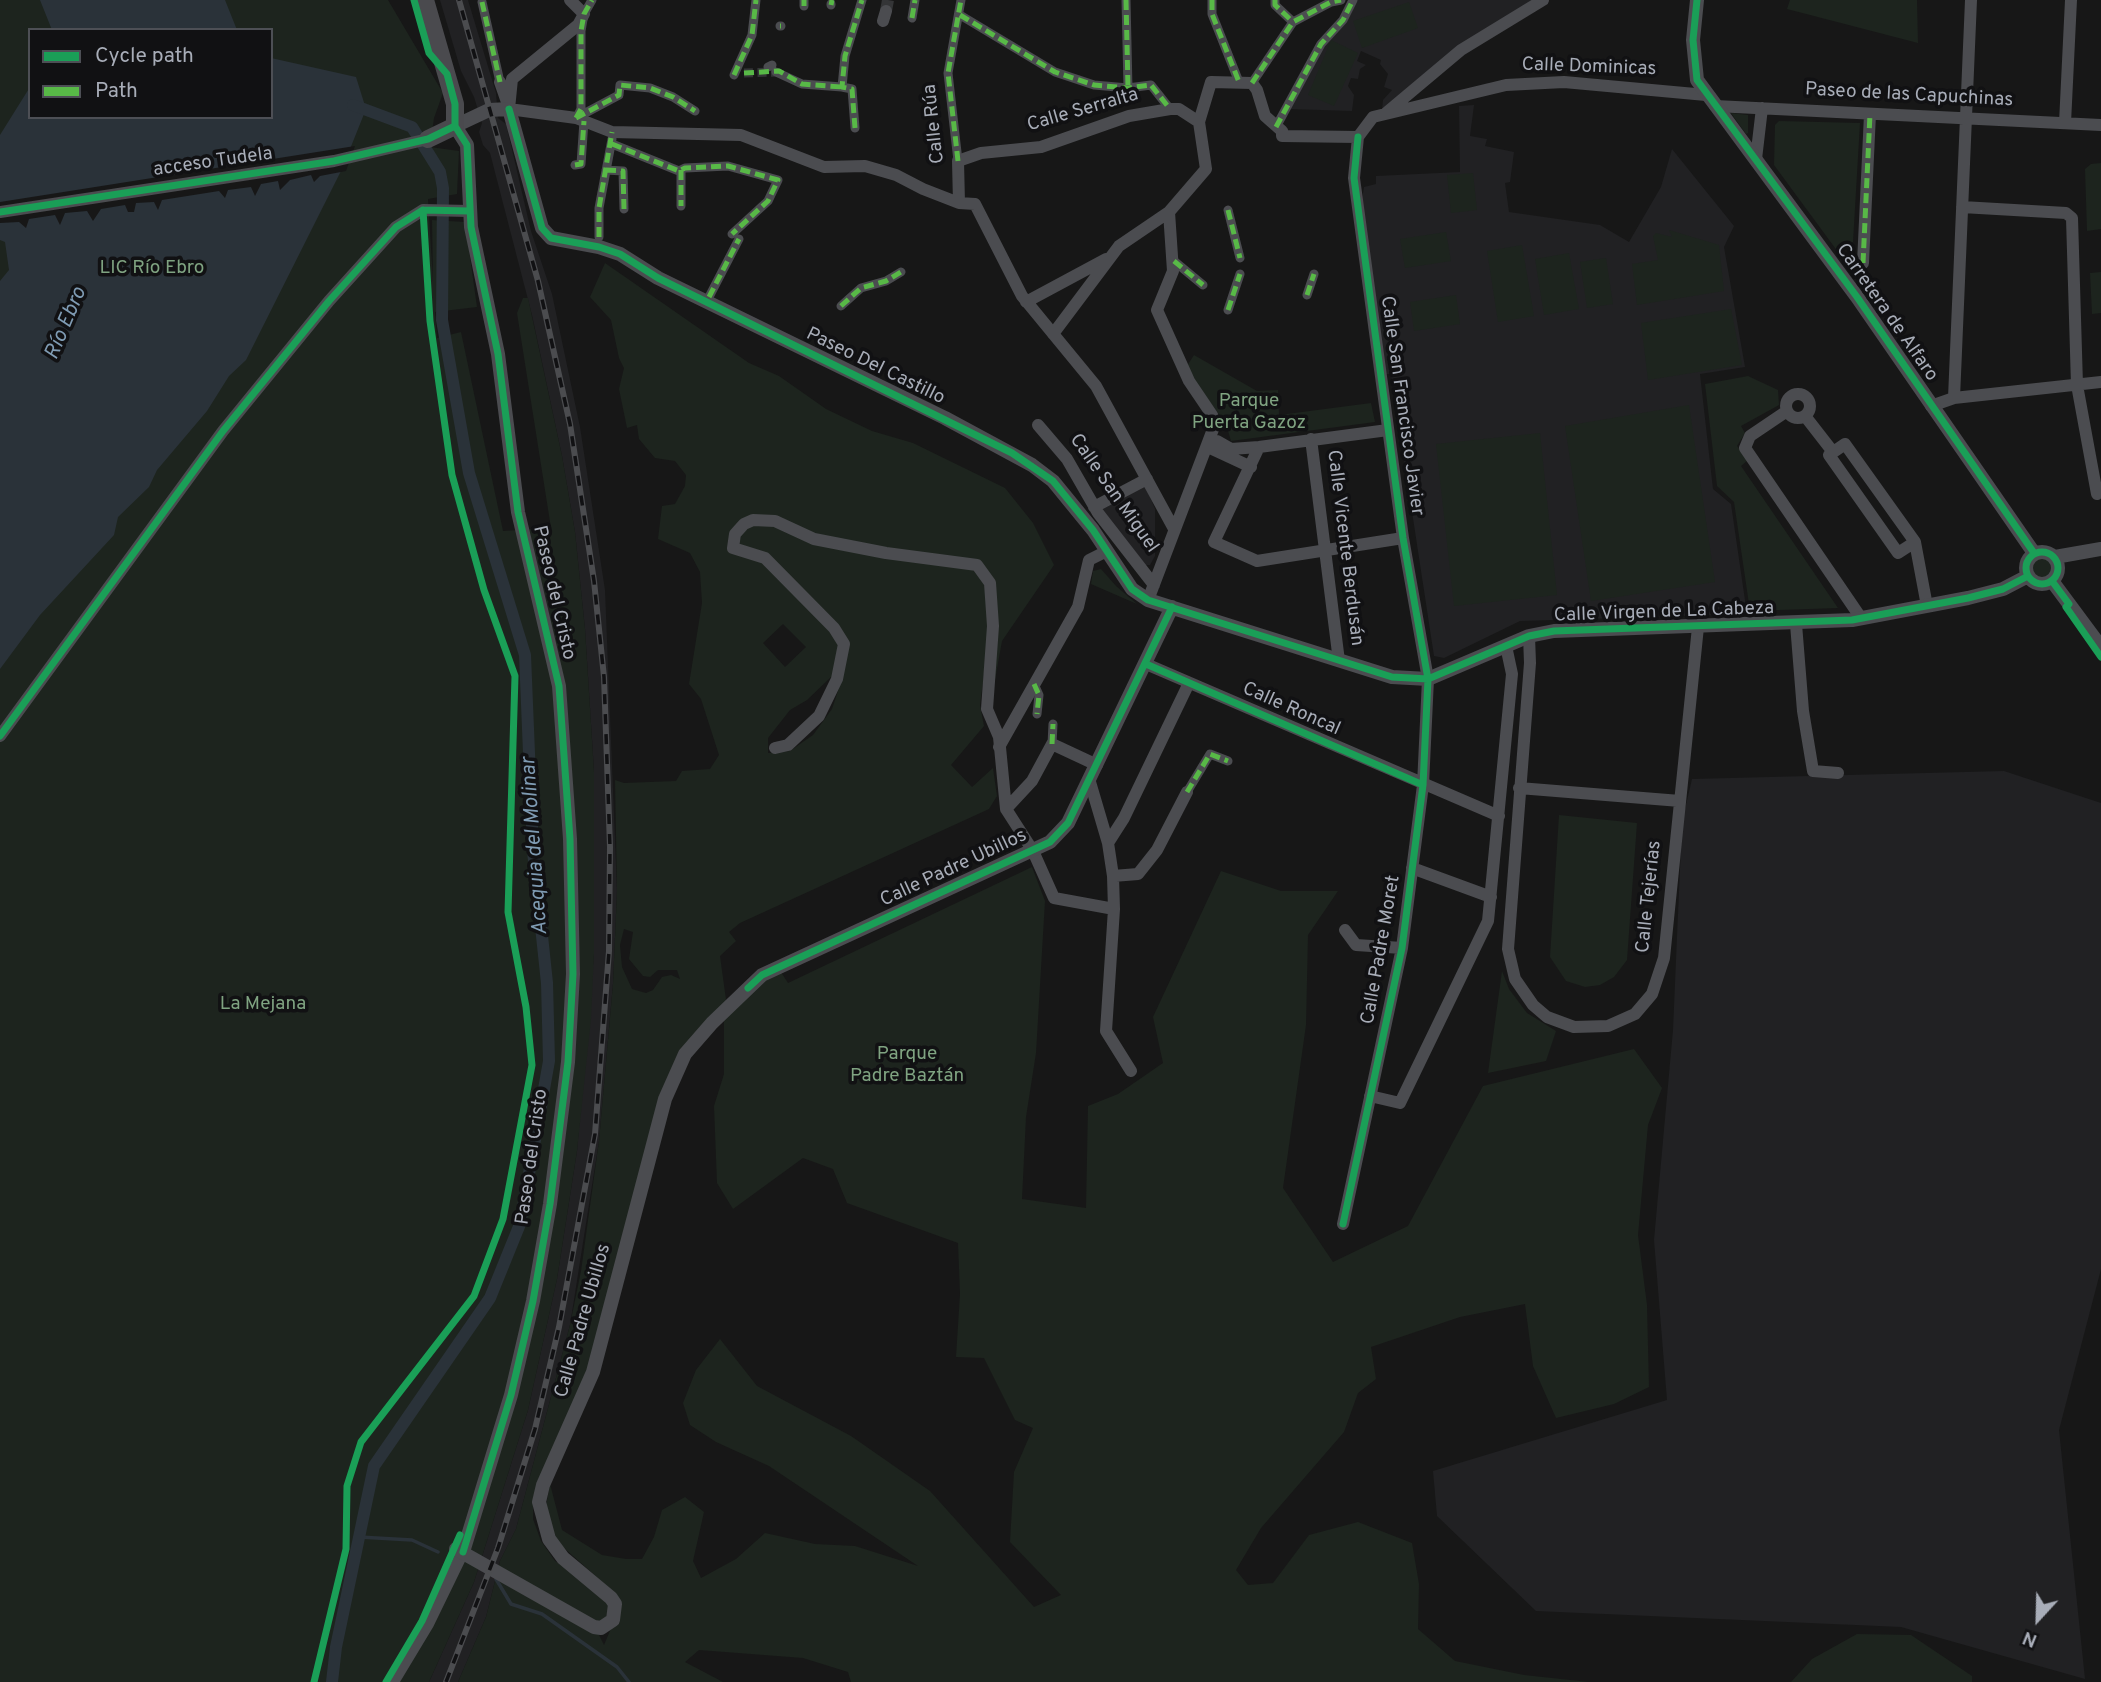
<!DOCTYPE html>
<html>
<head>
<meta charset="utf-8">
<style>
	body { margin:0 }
	#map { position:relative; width:2101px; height:1682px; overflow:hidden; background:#171717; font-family:Overpass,sans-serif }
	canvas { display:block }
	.legend { position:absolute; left:28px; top:28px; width:245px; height:91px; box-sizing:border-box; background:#111113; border:2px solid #4d4f55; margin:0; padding:9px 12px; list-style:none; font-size:21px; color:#a8adb8 }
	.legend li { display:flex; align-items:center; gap:14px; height:35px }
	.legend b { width:35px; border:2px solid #4d4f55 }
	.north { position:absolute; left:2003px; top:1584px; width:70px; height:70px; -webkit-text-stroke:5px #111113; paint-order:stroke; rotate:202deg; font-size:19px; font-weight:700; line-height:28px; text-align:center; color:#a8adb8 }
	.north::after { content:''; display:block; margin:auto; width:24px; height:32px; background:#a8adb8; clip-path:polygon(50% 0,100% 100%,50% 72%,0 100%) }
</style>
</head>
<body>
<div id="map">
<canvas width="2101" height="1682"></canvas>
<ul class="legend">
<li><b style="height:9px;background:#1a9f57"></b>Cycle path</li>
<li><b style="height:9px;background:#58b947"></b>Path</li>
</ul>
<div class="north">N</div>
</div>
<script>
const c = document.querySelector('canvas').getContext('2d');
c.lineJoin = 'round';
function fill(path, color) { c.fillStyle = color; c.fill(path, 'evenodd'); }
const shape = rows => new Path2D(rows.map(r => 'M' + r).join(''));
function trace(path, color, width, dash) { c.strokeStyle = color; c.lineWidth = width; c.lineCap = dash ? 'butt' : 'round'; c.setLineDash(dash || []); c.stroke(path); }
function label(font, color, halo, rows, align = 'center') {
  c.font = font + ' Overpass,sans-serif'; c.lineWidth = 7; c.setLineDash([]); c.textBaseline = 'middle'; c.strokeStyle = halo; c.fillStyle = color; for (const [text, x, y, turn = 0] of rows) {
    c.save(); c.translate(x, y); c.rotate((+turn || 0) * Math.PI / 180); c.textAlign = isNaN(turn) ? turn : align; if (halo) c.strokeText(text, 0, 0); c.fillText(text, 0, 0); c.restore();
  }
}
fill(shape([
	[440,0,468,0,496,93,498,118,506,124,531,231,552,294,580,427,605,590,617,891,613,984,599,1141,570,1325,516,1529,500,1561,486,1617,458,1682,429,1682,474,1582,528,1410,557,1279,577,1151,594,954,594,771,585,629,575,532,562,456,532,315,490,153,483,145,479,132,482,123,474,97,461,71],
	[1357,0,1532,0,1382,110,1383,100,1392,90,1384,87,1388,74,1380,64,1381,60,1361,51,1357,61,1366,65,1360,69,1358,79,1351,78,1348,86,1354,95,1352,111,1289,109,1322,45],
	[1474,105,1470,136,1487,139,1485,146,1514,152,1510,182,1505,183,1509,212,1600,225,1629,242,1661,187,1672,149,1734,226,1724,247,1745,367,1700,374,1713,489,1731,504,1747,614,1520,621,1444,658,1434,656,1391,374,1386,374,1361,206,1364,187,1376,184,1376,176,1460,172,1459,106],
	[1145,485,1155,509,1155,556,1150,565,1144,565,1100,509],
	[2004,771,2101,803,2101,1269,2059,1430,2085,1679,1901,1627,1536,1611,1437,1516,1433,1471,1667,1400,1654,1240,1673,1030,1682,822,1692,779]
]), '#212123');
fill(shape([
	[0,0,388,0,443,93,434,118,430,147,459,151,457,194,428,199,433,281,432,220,465,222,477,307,435,312,437,338,461,332,503,531,551,528,517,313,523,298,528,298,562,456,575,532,585,629,594,772,594,954,591,1019,577,1151,557,1279,528,1410,474,1582,429,1682,0,1682],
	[30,30,271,30,271,117,30,117],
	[1790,0,1917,0,1918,43,1787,9],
	[1409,2,1418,28,1362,48,1353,21],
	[1331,40,1358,53,1334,106,1308,95],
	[1731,113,1748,115,1748,133,1746,134],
	[1779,121,1860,123,1853,242,1838,252,1774,165,1775,125],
	[2101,163,2101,229,2087,231,2085,169,2091,164],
	[1473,173,1477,210,1451,213,1447,175],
	[1669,230,1719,245,1724,291,1637,305,1632,264,1658,260,1653,236,1656,233,1672,237],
	[1446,232,1451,261,1405,268,1400,239],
	[1522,245,1534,316,1498,322,1487,251],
	[1569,253,1579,309,1544,315,1535,259],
	[1606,258,1613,304,1587,308,1580,262],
	[605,263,749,363,779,376,826,409,872,431,913,443,1005,488,1033,523,1054,565,1002,641,995,680,984,674,980,705,984,726,951,765,972,787,993,768,997,796,989,809,740,923,729,932,736,941,720,956,727,1007,685,1053,592,1372,533,1497,533,1519,541,1541,555,1561,611,1597,613,1616,596,1629,604,1645,618,1612,618,1596,554,1539,546,1506,550,1484,562,1530,602,1555,626,1559,642,1559,654,1537,662,1510,685,1497,704,1512,693,1561,701,1578,736,1559,765,1533,815,1544,855,1546,918,1566,769,1466,716,1442,690,1425,683,1403,696,1370,720,1339,757,1386,851,1436,930,1491,1034,1607,1061,1595,1010,1542,1014,1472,1033,1428,1015,1420,984,1358,956,1357,960,1294,958,1243,847,1203,833,1169,803,1158,733,1209,717,1183,714,1106,724,1074,724,1012,779,969,788,983,1032,867,1045,901,1036,1053,1026,1117,1022,1199,1086,1208,1088,1106,1118,1094,1163,1063,1153,1017,1221,871,1281,891,1338,891,1308,935,1306,1025,1283,1188,1333,1262,1408,1226,1483,1086,1634,1049,1662,1088,1648,1125,1638,1235,1647,1305,1649,1387,1614,1404,1556,1418,1533,1366,1525,1304,1460,1317,1371,1347,1376,1379,1358,1393,1344,1432,1261,1528,1236,1570,1248,1585,1273,1583,1309,1535,1358,1522,1412,1543,1419,1584,1418,1629,1455,1661,1524,1675,1589,1682,851,1682,848,1672,803,1658,699,1650,685,1662,723,1682,458,1682,486,1617,500,1561,516,1529,570,1325,581,1271,599,1141,613,984,617,891,615,780,624,783,676,781,682,771,710,769,719,755,701,699,689,684,702,603,700,572,690,553,658,539,662,506,675,504,685,486,686,475,675,461,655,458,639,439,637,425,627,428,619,389,624,368,619,358,611,320,590,297],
	[783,624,806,647,785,667,763,643],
	[831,677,841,682,832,709,813,735,790,751,768,753,768,738,790,710,807,700],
	[624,929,633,932,629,959,643,976,650,977,658,970,677,970,680,979,671,975,662,977,653,990,646,993,632,989,622,967,620,945],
	[2101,272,2101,313,2092,314,2090,273],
	[1456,295,1460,324,1414,331,1410,302],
	[1731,309,1742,365,1648,380,1641,323],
	[1194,355,1257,391,1278,390,1279,415,1371,403,1375,422,1231,441,1226,424,1190,375,1187,366],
	[1748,376,1778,390,1779,405,1741,426,1745,433,1737,446,1748,460,1741,466,1838,608,1750,611,1734,502,1717,486,1705,384],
	[1689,405,1715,582,1591,601,1565,426],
	[1540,433,1557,595,1454,606,1436,444],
	'2031 567a12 12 0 1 1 24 0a12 12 0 1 1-24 0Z',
	[1101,569,1116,586,1137,604,1091,584,1093,571],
	[1559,815,1637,823,1627,960,1614,977,1600,985,1585,987,1566,981,1550,957],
	[1502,971,1509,989,1527,1013,1556,1031,1546,1061,1488,1073],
	[1857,1634,1911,1635,1972,1676,1972,1682,1791,1682,1812,1659]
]), '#1d241e');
fill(shape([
	[40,0,225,0,237,30,52,30],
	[271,58,356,77,366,109,342,169,246,360,229,376,207,411,157,470,149,487,118,517,114,535,40,615,0,669,0,281,9,270,5,242,0,240,0,135,30,87,30,117,271,117]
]), '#2a3239');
fill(shape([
	[355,146,346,171,320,176,314,182,311,175,290,180,280,190,278,181,261,184,255,196,251,187,228,190,225,198,219,191,162,200,158,210,154,202,136,203,134,212,128,212,125,205,101,209,93,221,87,211,65,213,60,225,55,215,29,219,26,228,19,222,0,223,0,202]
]), '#171717');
trace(shape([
	[359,1537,412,1540,438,1552],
	[496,1579,511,1604,542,1614,617,1667,629,1682]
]), '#2a3239', 3.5);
trace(shape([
	[332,1682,336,1647,374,1466,490,1298,520,1224,549,1061,547,983,533,851,525,655,469,473,442,320,443,188,440,172,412,127,353,105]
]), '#2a3239', 12);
trace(shape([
	[744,73,776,72]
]), '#343537', 9, [9, 4.5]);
trace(shape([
	[886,11,888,0]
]), '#343537', 12, [12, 6]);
trace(shape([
	[1126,0,1128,88],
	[1212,0,1212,14,1239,82],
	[1275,0,1275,5,1293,22],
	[482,2,500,82],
	[831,5,831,4],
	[804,6,804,0],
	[960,15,1055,72,1094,85,1128,88,1151,85,1170,109],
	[912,18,915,0],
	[780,26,781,26],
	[768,67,772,65],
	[776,72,802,84,842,87],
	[734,75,752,35,756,0],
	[1252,83,1293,22,1331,2,1341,0],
	[577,117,581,109,581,31,584,14,592,0],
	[576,118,619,95,620,85,650,88,673,97,695,111],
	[1276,127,1321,44,1343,20,1353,0],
	[855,128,852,89,842,87,845,56,862,0],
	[612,144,679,171,685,168,728,166,778,180,768,201,732,234],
	[958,161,948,73,961,0],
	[575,165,581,164,584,121],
	[606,170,623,171,624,209],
	[681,170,681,206],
	[1228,210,1240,258],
	[599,237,599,208,612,139],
	[1174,261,1203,285],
	[1307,295,1314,274],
	[709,297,739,239],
	[841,306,861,288,886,281,901,272],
	[1228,310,1240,274],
	[1034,684,1039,695,1037,714],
	[1052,744,1053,724],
	[1187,792,1210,754,1228,761]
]), '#4b4c50', 9);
trace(shape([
	[883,21,886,11],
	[500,82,508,105],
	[1715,106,2101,125],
	[509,109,576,118,612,132,741,135,824,167,865,166,896,175,923,189,959,203,975,204,1022,296,1096,386,1174,529],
	[509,109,512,79,578,25,584,14,570,0],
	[1386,113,1461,50,1543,0],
	[2065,123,2071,0],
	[1358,137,1373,117,1506,85,1564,82,1706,95],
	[1756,159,1762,108],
	[959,203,958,161,981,153,1041,147,1129,116,1170,109,1179,109,1199,122],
	[1962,207,2066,213,2072,218,2077,385,2097,494],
	[0,212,334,161,428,139],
	[1863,263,1870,114],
	[1026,302,1106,259],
	[1053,334,1119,246,1169,212,1206,169,1199,122,1211,82,1252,83,1257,90,1265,116,1282,131,1282,136,1358,137],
	'1786 406a12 12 0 1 1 24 0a12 12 0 1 1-24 0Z',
	[1954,398,1971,0],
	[1931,406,1954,398,2101,382],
	[1787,411,1750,436,1745,448,1861,618],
	[1805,416,1833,452],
	[1038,425,1067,459,1098,513,1154,585],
	[1311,439,1339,661],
	[1845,444,1915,542,1898,553,1829,455,1845,444],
	[1208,447,1217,441,1231,449,1259,447,1388,430],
	[1208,447,1251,467],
	[1259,447,1214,542,1257,561,1403,538],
	[1094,507,1147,479],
	[1915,542,1927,606],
	[1148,600,1215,424,1212,415,1189,381,1157,310,1173,271,1169,212],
	[1796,624,1803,711,1813,771,1838,773],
	[1529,636,1530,663,1508,949,1515,979,1533,1005,1547,1017,1574,1027,1608,1026,1635,1014,1652,994,1664,958,1698,627],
	[1146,664,1499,816],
	[0,736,223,431,329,301,396,227,423,210,469,211],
	[999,747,1078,607,1089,560,1105,552],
	[775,748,788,745,819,716,837,679,844,644,834,628,765,558,733,548,735,534,744,524,753,520,775,521,814,539,886,553,977,565,990,583,993,626,987,709,999,737,1006,809,1033,851,1054,898,1114,909],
	[1090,782,1108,843,1113,876,1114,909,1106,1031,1131,1071],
	[1519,788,1680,801],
	[1006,809,1032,781,1052,744,1097,765],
	[1108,843,1124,818,1189,683],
	[1412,868,1491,897],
	[1113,876,1138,874,1157,850,1187,792],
	[1345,930,1356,945,1402,948],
	[1370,1096,1400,1103,1488,921,1512,674,1506,646],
	[1343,1224,1402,948,1423,785,1428,679,1403,538,1354,178,1358,137],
	[393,1682,428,1624,463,1552]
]), '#4b4c50', 12);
trace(shape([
	[1697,0,1693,40,1697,80,1857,297,2034,553],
	'2026 568a16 16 0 1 1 32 0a16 16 0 1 1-32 0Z',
	[2055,557,2101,549],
	[2052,581,2101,647],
	[456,1549,594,1627,601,1628,613,1620,615,1604,611,1598,563,1558,549,1539,539,1502,543,1485,593,1372,665,1099,685,1054,712,1023,762,975,1050,842,1068,823,1172,607],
	[463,1552,511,1395,533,1301,550,1204,568,1062,573,974,570,839,559,686,518,512,498,354,471,227,467,145,455,126,489,110,509,109,542,228,551,238,599,247,620,254,658,278,945,418,1032,465,1053,481,1093,530,1132,589,1148,600,1392,677,1428,679,1529,636,1554,631,1852,620,1968,598,2003,589,2028,576]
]), '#4b4c50', 14);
trace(shape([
	[425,0,455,104,455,126,428,139]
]), '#4a4a4e', 18);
const rail = shape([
	[446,1682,498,1548,535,1429,559,1327,595,1134,609,951,610,847,604,677,594,581,570,424,538,281,459,0]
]);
trace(rail, '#4b4c4f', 6);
trace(rail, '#111113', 3.5, [10]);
trace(shape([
	[1126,0,1128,88],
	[1212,0,1212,14,1239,82],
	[1275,0,1275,5,1293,22],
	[482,2,500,82],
	[831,5,832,0],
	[804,6,804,0],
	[960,15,1055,72,1094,85,1128,88,1151,85,1170,109],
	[912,18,915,0],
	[780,26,781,26],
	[744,73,779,71,802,84,842,87],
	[734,75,752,35,756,0],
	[1252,83,1293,22,1331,2,1341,0],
	[576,118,619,95,620,85,650,88,673,97,695,111],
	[576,118,581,109,581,31,584,14,592,0],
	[1276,127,1321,44,1343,20,1353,0],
	[855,128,852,89,842,87,845,56,862,0],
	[612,144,679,171,685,168,728,166,778,180,768,201,732,234],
	[958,161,948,73,961,0],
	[575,165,581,164,584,121],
	[606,170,623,171,624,209],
	[681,170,681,206],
	[1228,210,1240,258],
	[599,237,599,208,612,132],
	[1174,261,1203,285],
	[1863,263,1870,114],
	[1307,295,1314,274],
	[709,297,739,239],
	[841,306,861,288,886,281,901,272],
	[1228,310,1240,274],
	[1034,684,1039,695,1037,714],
	[1052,744,1053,724],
	[1187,792,1210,754,1228,761]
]), '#58b947', 5, [10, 5]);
trace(shape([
	[414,0,429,53,447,74,455,104,455,126],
	[1697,0,1693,40,1697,80,1857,297,2034,553],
	[509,109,542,228,551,238,599,247,620,254,658,278,1012,453,1053,481,1093,530,1132,589,1148,600,1392,677,1428,679,1529,636,1554,631,1852,620,1968,598,2003,589,2028,576],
	[455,126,467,145,471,227,498,354,518,512,559,686,570,839,573,974,568,1062,550,1204,533,1301,511,1395,463,1552],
	[0,212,334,161,428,139,455,126],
	'2026 568a16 16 0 1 1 32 0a16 16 0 1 1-32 0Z',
	[2052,581,2069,604,2066,607,2101,657],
	[1146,664,1423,785],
	[0,736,223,431,329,301,396,227,423,210,469,211],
	[748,988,762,975,1050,842,1068,823,1172,607],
	[1343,1224,1402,948,1423,785,1428,679,1403,538,1354,178,1358,137],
	[314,1682,346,1549,347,1486,361,1442,474,1296,503,1219,532,1065,526,1007,508,912,515,676,484,590,452,475,430,321,423,210],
	[386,1682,422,1621,460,1535]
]), '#1a9f57', 7);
label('19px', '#a8adb8', '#111113', [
	["Calle Dominicas",1589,68,2],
	["Paseo de las Capuchinas",1909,96,3],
	["Calle Serralta",1083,111,-16],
	["Calle Rúa",935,124,-96],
	["acceso Tudela",213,163,-8],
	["Carretera de Alfaro",1886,313,55],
	["Paseo Del Castillo",875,367,26],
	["Calle San Francisco Javier",1401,406,82],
	["Calle San Miguel",1113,494,55],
	["Calle Vicente Berdusán",1344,548,83],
	["Paseo del Cristo",553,593,77],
	["Calle Virgen de La Cabeza",1664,613,-2],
	["Calle Roncal",1291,710,24],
	["Calle Padre Ubillos",954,869,-25],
	["Calle Tejerías",1650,897,-84],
	["Calle Padre Moret",1382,950,-80],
	["Paseo del Cristo",533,1157,-82],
	["Calle Padre Ubillos",584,1321,-74]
]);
label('19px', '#7fa381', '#111113', [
	["LIC Río Ebro",152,269],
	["Parque",1249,402],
	["Puerta Gazoz",1249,424],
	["La Mejana",263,1005],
	["Parque",907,1055],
	["Padre Baztán",907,1077]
]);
label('italic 21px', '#7f9bb3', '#111113', [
	["Río Ebro",67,324,-67],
	["Acequia del Molinar",536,846,-94]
]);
</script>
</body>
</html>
